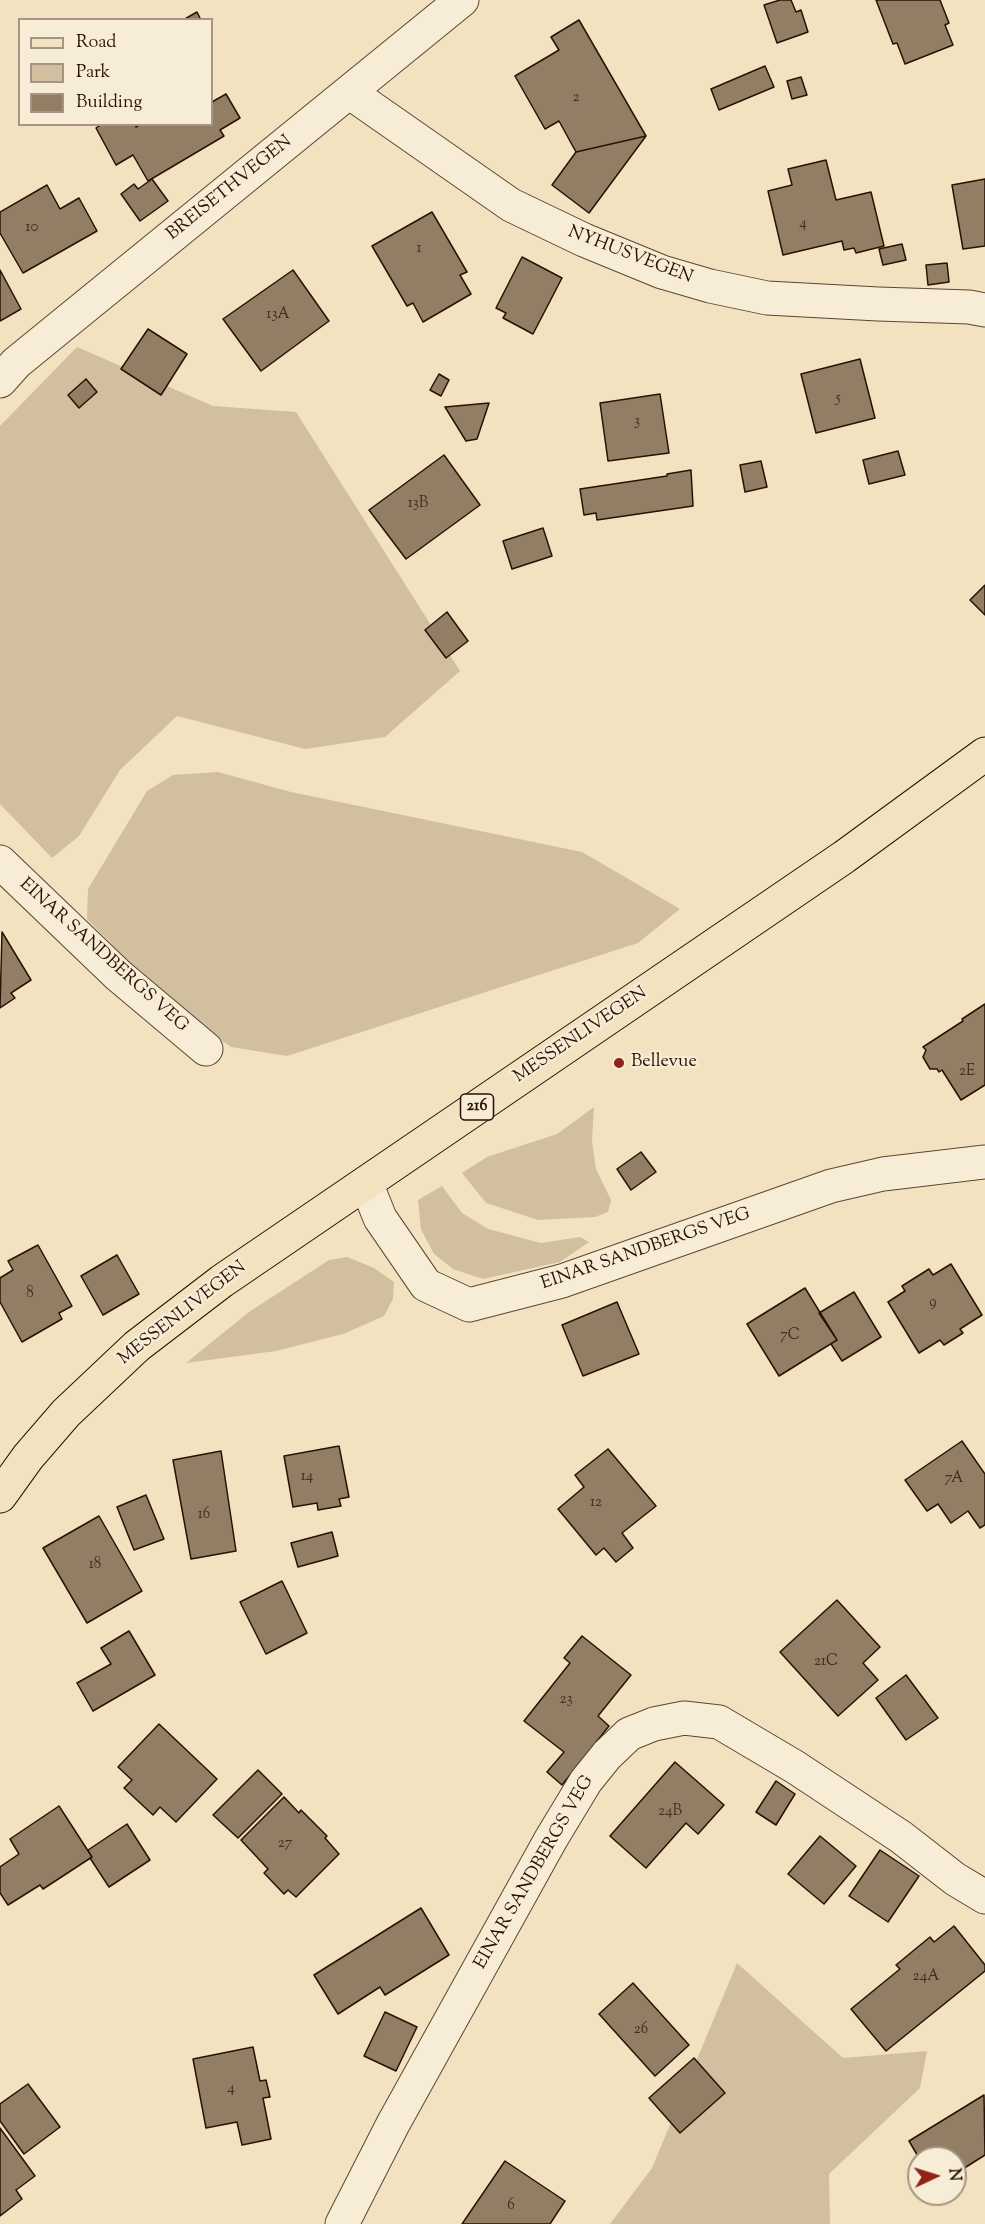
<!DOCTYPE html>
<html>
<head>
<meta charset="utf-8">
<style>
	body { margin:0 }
	#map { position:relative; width:985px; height:2224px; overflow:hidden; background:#f3e2c0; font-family:"Sorts Mill Goudy",serif }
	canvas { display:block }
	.legend { position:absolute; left:18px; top:18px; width:195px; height:108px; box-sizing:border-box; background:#f7ecd6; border:2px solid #a59582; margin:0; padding:8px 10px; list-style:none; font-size:18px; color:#291203 }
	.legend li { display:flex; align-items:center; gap:12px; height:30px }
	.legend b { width:30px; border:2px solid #a59582 }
	.north { position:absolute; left:907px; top:2146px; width:60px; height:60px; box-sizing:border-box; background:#f7ecd6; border:2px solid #a59582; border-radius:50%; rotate:86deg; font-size:16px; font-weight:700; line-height:24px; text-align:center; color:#291203 }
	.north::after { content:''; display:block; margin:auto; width:21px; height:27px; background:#8f2418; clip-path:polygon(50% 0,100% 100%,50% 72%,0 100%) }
</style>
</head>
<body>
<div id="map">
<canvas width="985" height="2224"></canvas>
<ul class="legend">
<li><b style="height:8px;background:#f3e2c0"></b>Road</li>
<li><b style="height:16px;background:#d1bfa0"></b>Park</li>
<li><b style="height:16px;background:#927e65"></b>Building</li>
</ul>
<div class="north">N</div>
</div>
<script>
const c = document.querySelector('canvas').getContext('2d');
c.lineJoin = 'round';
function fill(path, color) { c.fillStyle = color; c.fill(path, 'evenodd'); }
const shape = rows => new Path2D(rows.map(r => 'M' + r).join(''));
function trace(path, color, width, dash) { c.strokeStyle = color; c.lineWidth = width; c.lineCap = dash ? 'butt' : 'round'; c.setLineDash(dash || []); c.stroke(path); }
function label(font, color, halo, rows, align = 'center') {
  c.font = font + ' "Sorts Mill Goudy",serif'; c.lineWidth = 4.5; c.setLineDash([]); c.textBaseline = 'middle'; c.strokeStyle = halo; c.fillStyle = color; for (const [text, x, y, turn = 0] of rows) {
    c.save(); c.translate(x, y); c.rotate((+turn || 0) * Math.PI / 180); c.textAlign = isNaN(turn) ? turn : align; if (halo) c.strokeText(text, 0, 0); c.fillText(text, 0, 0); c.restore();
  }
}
fill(shape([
	[77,347,213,406,296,412,460,671,385,737,305,749,177,716,120,770,79,836,52,858,0,804,0,426],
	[218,772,291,792,582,852,680,909,638,943,287,1056,231,1047,176,1010,87,919,88,889,147,791,173,775],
	[594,1107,592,1141,596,1169,611,1200,608,1212,595,1217,538,1220,486,1203,462,1173,487,1157,557,1134],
	[442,1186,462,1213,488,1229,541,1243,580,1237,589,1242,560,1262,483,1279,453,1269,434,1254,421,1229,418,1200],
	[347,1257,374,1268,394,1282,393,1299,384,1316,343,1334,276,1351,186,1363,249,1312,329,1260],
	[737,1963,843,2058,927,2051,920,2088,829,2174,830,2224,610,2224,652,2168]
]), '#d1bfa0');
const building = shape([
	[780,0,791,0,796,12,801,10,808,32,777,43,764,5,780,0],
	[876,0,940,0,949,23,945,25,953,45,905,64,897,43,893,44,876,0],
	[197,12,201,20,183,20,197,12],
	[579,20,646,136,576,152,559,121,545,129,515,76,559,50,551,37,579,20],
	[765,66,774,87,719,110,711,89,765,66],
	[801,77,807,95,792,99,787,81,801,77],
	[226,94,240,118,220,130,224,136,148,181,133,155,116,165,96,128,102,124,135,124,136,127,141,124,212,124,212,102,226,94],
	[646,136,589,213,552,185,576,152,646,136],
	[826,160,836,200,871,192,884,246,856,253,854,248,844,250,842,241,783,255,768,191,792,185,788,169,826,160],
	[152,179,168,201,140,221,121,194,134,184,138,189,152,179],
	[985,179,985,246,963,249,952,185,985,179],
	[47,185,60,209,79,198,97,231,23,273,0,233,0,212,47,185],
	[432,212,467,272,460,275,471,294,423,322,413,303,407,306,372,246,432,212],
	[902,244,906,260,883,265,879,249,902,244],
	[522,257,562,278,533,334,503,318,506,313,496,308,522,257],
	[947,263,949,282,928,285,926,265,947,263],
	[0,270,21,309,0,321,0,270],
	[293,270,329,321,261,371,223,319,293,270],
	[148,329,187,354,161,395,121,369,148,329],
	[860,359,875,418,816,433,801,374,860,359],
	[439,374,449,380,441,396,430,390,439,374],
	[86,379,97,392,79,408,68,395,86,379],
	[660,394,669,453,608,461,600,403,660,394],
	[489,403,477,439,466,441,445,407,489,403],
	[898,451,905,475,869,484,863,460,898,451],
	[444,455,480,505,406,559,369,510,444,455],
	[761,461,767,487,745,492,740,465,761,461],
	[691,470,693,506,597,520,596,513,584,515,580,489,667,476,667,474,691,470],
	[543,528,552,556,512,569,503,541,543,528],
	[985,585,985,615,970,600,985,585],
	[447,612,468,641,446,658,425,630,447,612],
	[2,932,31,980,11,993,15,998,0,1008,2,932],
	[985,1004,985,1085,961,1100,942,1070,939,1072,937,1069,930,1069,923,1057,926,1050,923,1047,963,1021,962,1019,985,1004],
	[641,1152,656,1172,631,1190,617,1169,641,1152],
	[38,1245,72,1306,59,1313,62,1319,22,1342,0,1302,0,1278,13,1270,8,1261,38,1245],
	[117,1255,139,1294,103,1315,81,1276,117,1255],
	[951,1264,982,1315,960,1329,963,1333,944,1345,940,1340,919,1353,888,1302,905,1291,902,1286,929,1269,933,1275,951,1264],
	[805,1288,837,1340,779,1376,747,1324,805,1288],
	[854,1292,881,1337,842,1361,831,1344,837,1340,819,1313,854,1292],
	[617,1302,639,1354,583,1376,562,1325,617,1302],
	[962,1441,985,1474,985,1525,980,1528,968,1511,951,1523,938,1504,927,1511,905,1480,962,1441],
	[339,1446,349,1497,339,1499,341,1506,318,1510,317,1503,293,1507,284,1456,339,1446],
	[608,1449,656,1506,622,1533,633,1548,616,1562,604,1548,596,1555,558,1509,584,1487,575,1475,608,1449],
	[221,1451,236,1551,191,1559,173,1460,221,1451],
	[146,1495,164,1539,134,1550,117,1507,146,1495],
	[99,1516,142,1591,87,1623,43,1548,99,1516],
	[332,1532,338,1556,298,1567,291,1543,332,1532],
	[282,1581,307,1633,266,1654,240,1602,282,1581],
	[837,1600,880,1647,863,1663,878,1680,838,1716,780,1652,837,1600],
	[129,1631,155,1675,93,1711,77,1683,111,1664,101,1648,129,1631],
	[582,1636,631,1675,598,1716,609,1726,562,1785,547,1772,564,1752,524,1721,570,1663,564,1658,582,1636],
	[906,1675,938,1718,906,1740,876,1698,906,1675],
	[159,1724,217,1779,176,1822,160,1807,153,1815,124,1788,132,1780,118,1767,159,1724],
	[675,1762,724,1805,698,1834,686,1823,646,1868,610,1836,675,1762],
	[258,1770,282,1794,238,1838,213,1815,258,1770],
	[776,1781,795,1794,776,1825,756,1812,776,1781],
	[284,1797,299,1813,301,1810,327,1836,325,1838,339,1854,296,1897,288,1890,284,1894,264,1873,268,1869,241,1840,284,1797],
	[59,1806,92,1857,43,1889,40,1885,8,1905,0,1893,0,1867,19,1854,10,1839,59,1806],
	[127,1824,150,1860,109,1887,90,1858,92,1857,88,1850,127,1824],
	[820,1836,856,1866,824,1904,788,1874,820,1836],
	[880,1850,919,1876,888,1922,849,1896,880,1850],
	[421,1908,449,1955,385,1995,380,1987,338,2014,314,1975,421,1908],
	[954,1926,985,1965,985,1971,886,2051,851,2009,900,1969,896,1965,930,1937,934,1942,954,1926],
	[633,1983,689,2045,655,2076,599,2014,633,1983],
	[385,2012,417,2027,396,2071,364,2056,385,2012],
	[253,2047,260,2081,266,2080,270,2097,263,2098,271,2139,242,2145,237,2122,206,2128,193,2059,253,2047],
	[694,2058,725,2093,680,2133,649,2098,694,2058],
	[28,2084,60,2127,24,2154,0,2121,0,2104,28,2084],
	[984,2095,985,2155,955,2174,955,2158,919,2158,909,2141,984,2095],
	[0,2128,35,2176,16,2190,22,2199,0,2216,0,2128],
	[505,2161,565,2201,550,2224,462,2224,505,2161]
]);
fill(building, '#927e65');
trace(building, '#291203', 1.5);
const street = shape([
	[349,92,511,205,584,240,662,272,710,286,767,298,878,304,969,307,985,310],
	[0,381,16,363,462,0],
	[0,862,118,975,206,1049],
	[366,1183,380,1218,426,1285,469,1305,562,1281,831,1186,883,1174,985,1162],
	[342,2224,393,2124,551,1839,586,1781,607,1755,629,1734,654,1724,684,1718,719,1722,795,1767,901,1837,955,1879,985,1897]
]);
const primary = shape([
	[0,1496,28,1457,66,1413,137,1346,222,1281,844,857,985,754]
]);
trace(street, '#5c4632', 35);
trace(primary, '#291203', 35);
trace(street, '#f7ecd6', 33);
trace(primary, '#f3e2c0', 33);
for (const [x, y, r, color] of [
	[619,1063,6,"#8f2418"]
]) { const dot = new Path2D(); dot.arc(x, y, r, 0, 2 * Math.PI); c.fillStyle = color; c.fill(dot); trace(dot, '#f7ecd6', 2); }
label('15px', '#432d1c', null, [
	["2",576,98],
	["4",803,224],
	["10",32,228],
	["1",419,249],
	["13A",278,315],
	["5",838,399],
	["3",637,422],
	["13B",418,504],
	["2E",967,1072],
	["8",30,1294],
	["9",933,1303],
	["7C",790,1336],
	["14",307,1477],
	["7A",954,1479],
	["12",596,1503],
	["16",204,1515],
	["18",95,1565],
	["21C",826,1662],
	["23",566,1700],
	["24B",670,1812],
	["27",285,1844],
	["24A",926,1977],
	["26",641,2030],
	["4",231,2089],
	["6",511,2206]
]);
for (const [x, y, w] of [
	[477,1107,33]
]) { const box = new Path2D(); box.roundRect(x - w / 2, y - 13, w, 26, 4.5); c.fillStyle = '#f7ecd6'; c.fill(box); trace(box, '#291203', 1.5); }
label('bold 16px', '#291203', null, [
	["216",477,1107]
]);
label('18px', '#291203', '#f7ecd6', [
	["BREISETHVEGEN",230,189,-39],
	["NYHUSVEGEN",630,256,21],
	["EINAR SANDBERGS VEG",103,956,42],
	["MESSENLIVEGEN",581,1036,-34],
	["EINAR SANDBERGS VEG",646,1250,-19],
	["MESSENLIVEGEN",183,1314,-38],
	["EINAR SANDBERGS VEG",535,1873,-60]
]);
label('18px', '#291203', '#f7ecd6', [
	["Bellevue",631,1063]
], 'left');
</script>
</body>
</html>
